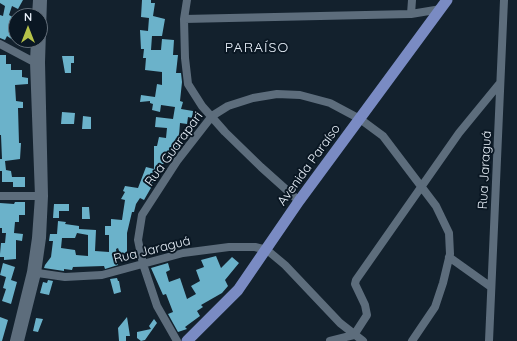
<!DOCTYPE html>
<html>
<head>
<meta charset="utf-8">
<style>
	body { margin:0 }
	#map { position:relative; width:517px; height:341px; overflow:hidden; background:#13212d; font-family:Quicksand,sans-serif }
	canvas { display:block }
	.north { position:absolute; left:8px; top:8px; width:40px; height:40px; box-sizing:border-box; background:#0a1723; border:1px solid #636e79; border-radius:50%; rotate:0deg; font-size:11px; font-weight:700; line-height:16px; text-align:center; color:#e9f1fa }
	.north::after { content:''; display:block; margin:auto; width:14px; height:18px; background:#b5c249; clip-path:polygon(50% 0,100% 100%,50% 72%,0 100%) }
</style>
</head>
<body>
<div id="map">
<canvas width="517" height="341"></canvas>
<div class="north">N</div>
</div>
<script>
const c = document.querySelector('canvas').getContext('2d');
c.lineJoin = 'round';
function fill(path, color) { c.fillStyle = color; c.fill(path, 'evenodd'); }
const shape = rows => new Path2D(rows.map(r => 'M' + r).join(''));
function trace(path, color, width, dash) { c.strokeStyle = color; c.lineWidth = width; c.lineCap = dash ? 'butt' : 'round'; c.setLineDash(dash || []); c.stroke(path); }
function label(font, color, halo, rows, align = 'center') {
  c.font = font + ' Quicksand,sans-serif'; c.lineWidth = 4; c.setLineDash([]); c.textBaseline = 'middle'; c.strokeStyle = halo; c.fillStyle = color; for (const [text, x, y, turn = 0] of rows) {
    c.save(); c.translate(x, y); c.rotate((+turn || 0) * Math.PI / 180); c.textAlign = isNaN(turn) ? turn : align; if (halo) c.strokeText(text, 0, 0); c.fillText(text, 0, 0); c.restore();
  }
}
fill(shape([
	[0,0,23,0,18,9,12,6,9,15,16,19,16,25,13,30,16,33,16,42,7,36,5,40,0,38,0,15,3,16,5,6,0,3],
	[142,0,151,0,151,3,155,3,153,16,165,19,162,36,152,36,151,50,161,50,162,39,174,40,173,55,178,55,176,73,181,73,182,82,180,101,183,102,181,109,193,111,192,118,188,117,187,124,180,123,178,148,170,148,169,164,159,164,152,186,144,200,140,198,136,204,134,212,132,212,127,233,127,254,133,253,134,258,123,262,118,248,116,249,118,265,105,269,104,266,73,267,72,270,64,269,64,271,44,268,45,265,51,257,53,241,49,241,50,234,57,234,58,221,66,222,65,224,79,226,79,229,96,230,95,251,109,252,109,235,105,235,105,226,111,226,111,219,122,220,125,200,121,199,125,192,123,191,125,186,138,188,146,167,154,169,154,146,157,146,159,137,166,138,167,128,155,127,156,117,173,119,175,107,161,105,160,112,152,110,153,104,150,103,150,101,140,102,141,95,155,97,157,84,162,85,162,72,145,70,146,58,143,58,144,49,141,49,140,30,148,31,149,18,141,17],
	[77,233,88,235,88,256,76,255,75,250,61,248,62,238,75,238],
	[0,55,6,55,6,64,11,64,11,70,22,70,22,77,28,78,28,84,15,85,16,101,23,102,23,108,18,108,19,143,21,143,20,159,5,161,6,170,11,171,12,177,25,177,25,187,13,187,13,182,2,182,2,171,0,171,0,159,2,159,1,135,0,135],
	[62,56,74,56,74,63,71,63,71,73,65,73],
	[62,112,75,113,74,124,61,124],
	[83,116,91,117,91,129,82,129],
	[15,202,25,202,25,215,19,215,19,222,15,222,14,233,23,234,22,241,16,240,16,259,4,260,4,257,0,257,0,254,1,243,5,243,6,233,2,233,2,228,0,228,0,203,14,204],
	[54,204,69,204,69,211,59,211,59,218,53,218],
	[82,207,89,207,90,219,82,219],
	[216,256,221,268,232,257,239,263,225,280,228,286,222,293,201,305,203,307,197,311,200,316,185,327,187,329,178,332,168,314,173,312,166,294,163,295,151,268,168,263,170,270,166,272,169,282,180,278,187,299,196,294,191,286,200,281,196,270,204,267,201,260],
	[3,263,15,267,11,280,17,282,11,304,2,301,6,289,3,288,6,277,0,275],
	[117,278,118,281,119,281,121,292,114,294,110,279],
	[48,280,53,281,49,295,40,293,43,282,47,283],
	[0,317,8,320,2,341,0,341],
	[127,317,130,336,126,336,126,341,119,341,118,328],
	[36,318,43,319,38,332,33,331],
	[154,319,157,323,145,340,141,341,137,338,137,332,151,329,149,326]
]), '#6bb2ca');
trace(shape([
	[187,0,184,19,185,58,188,84,202,106,225,132,261,167,299,201],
	[411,14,412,0],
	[36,16,37,0],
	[184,19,411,14,441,9],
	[0,44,34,62],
	[0,196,39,196],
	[449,257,491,287],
	[31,272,65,277,102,275,183,253,229,247,255,247,267,250,285,265,340,323,363,341],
	[14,341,31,272,36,238,39,196,34,62,35,40],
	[20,341,37,273,42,238,44,196,41,62,43,0],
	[177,341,157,306,143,264,138,240,142,215,177,161,212,116,228,106,253,98,277,94,300,95,330,103,360,119,383,136,436,206,449,233,450,254,443,283,435,307,412,341],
	[330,341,354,335,367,315,365,305,355,284,356,280,459,133,500,83],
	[489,341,504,0]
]), '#5d6d7c', 8);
trace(shape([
	[187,341,238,290,299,201,447,0]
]), '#7a8bc3', 11);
label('13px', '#e9f1fa', '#0a1723', [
	["Rua Guarapari",174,149,-54],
	["Avenida Paraíso",309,165,-54],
	["Rua Jaraguá",485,170,-87],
	["Rua Jaraguá",152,250,-14]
]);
c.letterSpacing = '1px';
label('14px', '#e9f1fa', '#0a1723', [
	["PARAÍSO",257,48]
]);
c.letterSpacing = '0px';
</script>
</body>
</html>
